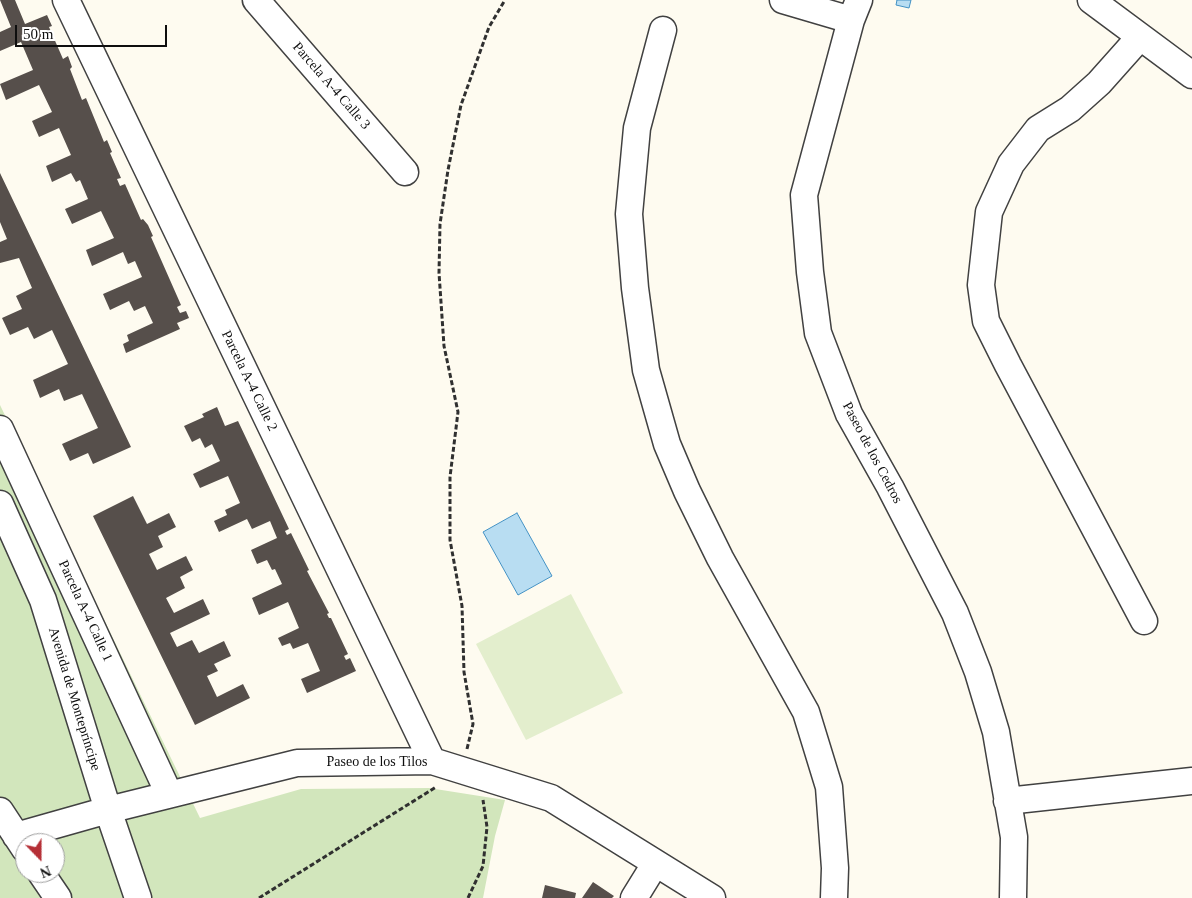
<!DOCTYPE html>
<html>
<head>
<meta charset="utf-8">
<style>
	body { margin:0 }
	#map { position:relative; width:1192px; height:898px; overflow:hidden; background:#fefbf0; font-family:Georgia,serif }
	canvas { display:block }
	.north { position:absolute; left:15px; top:833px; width:50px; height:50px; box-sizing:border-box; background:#fff; border:1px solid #9f9f9f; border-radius:50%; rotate:158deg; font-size:14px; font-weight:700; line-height:20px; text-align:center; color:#0e0e0e }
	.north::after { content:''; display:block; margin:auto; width:18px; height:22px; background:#b52f36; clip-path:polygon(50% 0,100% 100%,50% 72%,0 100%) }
	.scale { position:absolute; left:15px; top:25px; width:152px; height:22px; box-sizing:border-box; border:2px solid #0e0e0e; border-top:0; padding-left:6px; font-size:15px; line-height:18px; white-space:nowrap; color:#0e0e0e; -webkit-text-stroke:4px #fff; paint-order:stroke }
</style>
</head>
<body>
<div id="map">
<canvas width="1192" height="898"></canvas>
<div class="north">N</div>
<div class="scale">50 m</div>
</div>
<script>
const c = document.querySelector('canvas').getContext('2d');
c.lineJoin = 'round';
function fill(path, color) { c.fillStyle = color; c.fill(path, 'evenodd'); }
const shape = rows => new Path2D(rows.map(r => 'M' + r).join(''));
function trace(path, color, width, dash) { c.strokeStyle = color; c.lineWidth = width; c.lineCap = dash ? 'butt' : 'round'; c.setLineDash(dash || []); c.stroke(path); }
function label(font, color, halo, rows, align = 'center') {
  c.font = font + ' Georgia,serif'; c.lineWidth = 5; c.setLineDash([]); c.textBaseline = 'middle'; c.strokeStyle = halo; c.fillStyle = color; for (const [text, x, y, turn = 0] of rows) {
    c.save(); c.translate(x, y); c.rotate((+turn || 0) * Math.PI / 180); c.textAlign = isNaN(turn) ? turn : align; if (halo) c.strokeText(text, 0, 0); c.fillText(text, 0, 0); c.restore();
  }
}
fill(shape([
	[0,405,200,818,301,789,429,788,505,800,495,836,483,898,0,898],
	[25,843,55,843,55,873,25,873]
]), '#d2e6bc');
fill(shape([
	[571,594,623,693,526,740,476,644]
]), '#e3eecd');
const water = shape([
	[897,0,911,0,909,8,896,5,897,0],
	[517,513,552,576,518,595,483,532,517,513]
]);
fill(water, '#b8ddf2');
trace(water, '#4492c4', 1);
fill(shape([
	[0,0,15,0,25,24,47,15,52,26,49,27,63,59,68,56,72,67,70,69,82,100,86,98,104,142,107,140,112,152,110,153,121,178,117,179,120,186,125,184,141,220,143,219,148,225,153,236,151,237,181,305,177,307,180,313,186,311,189,318,177,323,180,329,126,353,123,344,129,341,127,335,153,323,145,306,134,311,129,301,110,310,103,294,142,277,135,261,128,264,123,252,92,266,86,250,114,238,101,211,72,224,65,209,88,199,80,180,76,182,71,173,52,182,46,166,71,155,59,128,39,137,32,121,52,112,39,85,6,100,0,84,33,70,21,42,0,51,0,32,11,27],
	[0,173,131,447,93,464,88,453,70,461,62,444,98,428,82,394,64,401,59,389,40,398,33,380,68,364,52,330,34,339,28,327,10,335,2,318,22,309,16,296,32,288,19,258,0,263,0,242,7,239,0,222],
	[217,407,225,426,238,421,289,529,285,531,287,535,291,533,309,570,307,571,329,613,327,614,329,618,331,618,348,654,344,656,346,660,350,658,356,671,307,693,301,679,320,671,308,643,293,649,290,643,282,646,278,638,299,628,288,602,259,615,252,598,282,584,275,569,272,570,267,560,257,564,251,550,277,538,270,521,252,529,247,519,219,532,214,521,227,515,225,510,240,503,228,476,200,488,193,474,220,461,212,444,205,448,200,438,192,442,184,426,204,417,202,414],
	[133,496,147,524,169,513,176,527,158,536,163,547,149,554,157,570,186,556,193,570,180,577,185,588,166,598,174,613,203,599,210,614,170,633,177,647,192,640,199,653,224,641,231,656,214,664,218,671,207,676,217,697,243,684,250,698,195,725,93,516],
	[593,882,614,896,612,898,582,898],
	[545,885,576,893,575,898,542,898]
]), '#564f4b');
const minor = shape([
	[66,0,432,761],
	[256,0,405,172],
	[783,0,851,20],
	[859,0,851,20,804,195,810,272,818,333,849,414,890,487,955,613,978,672,996,732,1014,837,1013,898],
	[1091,0,1192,75],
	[663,30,637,128,629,214,635,288,646,370,667,444,687,491,720,558,806,712,829,787,835,868,834,898],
	[1140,37,1099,83,1070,109,1038,129,1011,164,989,212,981,285,986,321,1008,365,1144,621],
	[0,429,169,794],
	[0,504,43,600,108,810,138,898],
	[1007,801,1192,781],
	[0,811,25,849],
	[16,836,108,810,297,763,432,761,551,798,712,898],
	[41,873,58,898],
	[634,898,655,864]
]);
trace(minor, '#414141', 29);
trace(shape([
	[467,749,473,724,464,672,462,606,450,540,450,477,458,412,444,346,439,273,440,224,448,170,461,105,489,27,505,0],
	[259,898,436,787],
	[468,898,483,866,487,827,483,800]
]), '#303030', 3, [5, 2.5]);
trace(minor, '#fff', 26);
label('14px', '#0e0e0e', '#fff', [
	["Parcela A-4 Calle 3",331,86,49],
	["Parcela A-4 Calle 2",249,381,64],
	["Paseo de los Cedros",872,453,62],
	["Parcela A-4 Calle 1",85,611,65],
	["Avenida de Montepríncipe",74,699,73],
	["Paseo de los Tilos",377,762]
]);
</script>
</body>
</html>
